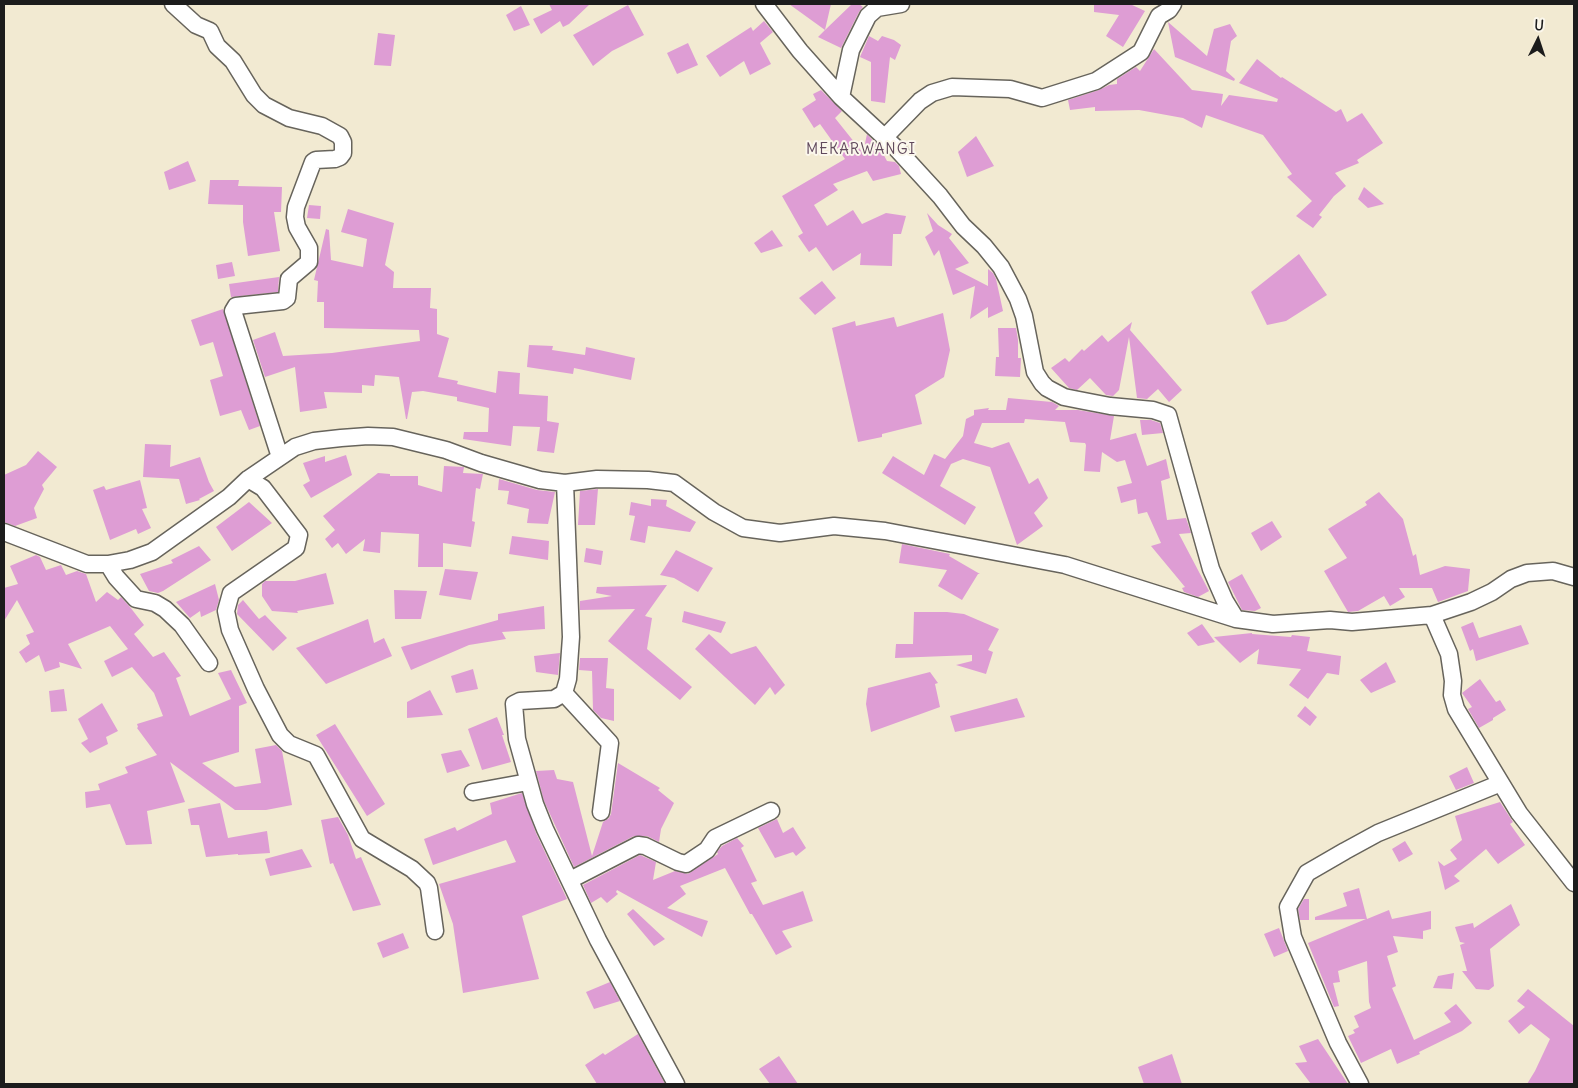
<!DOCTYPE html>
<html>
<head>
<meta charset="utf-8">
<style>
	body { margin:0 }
	#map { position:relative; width:1578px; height:1088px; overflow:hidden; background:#f2ead2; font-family:Delius,sans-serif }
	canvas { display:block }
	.frame { position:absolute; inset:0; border:5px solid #1c1c1c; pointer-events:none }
	.north { position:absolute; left:1513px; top:15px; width:50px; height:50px; -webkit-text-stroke:4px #fbf7ec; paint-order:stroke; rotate:4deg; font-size:14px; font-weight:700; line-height:20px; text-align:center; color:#1c1c1c }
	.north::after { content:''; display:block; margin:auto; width:18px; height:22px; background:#1c1c1c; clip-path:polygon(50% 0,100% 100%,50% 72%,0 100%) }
</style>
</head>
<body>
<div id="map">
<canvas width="1578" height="1088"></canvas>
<div class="frame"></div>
<div class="north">U</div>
</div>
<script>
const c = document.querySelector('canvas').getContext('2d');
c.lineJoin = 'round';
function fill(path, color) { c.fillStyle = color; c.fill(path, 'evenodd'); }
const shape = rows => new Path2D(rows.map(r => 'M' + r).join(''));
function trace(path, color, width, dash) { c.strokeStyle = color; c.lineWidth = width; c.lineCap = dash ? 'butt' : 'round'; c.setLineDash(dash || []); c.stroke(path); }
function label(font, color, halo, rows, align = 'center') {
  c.font = font + ' Delius,sans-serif'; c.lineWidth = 4; c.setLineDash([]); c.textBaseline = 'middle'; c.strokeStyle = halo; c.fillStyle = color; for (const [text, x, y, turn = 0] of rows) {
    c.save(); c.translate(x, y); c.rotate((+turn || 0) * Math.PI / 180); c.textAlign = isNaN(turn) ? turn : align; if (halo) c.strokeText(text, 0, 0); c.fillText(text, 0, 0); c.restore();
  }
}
fill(shape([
	[549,4,590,4,569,24,563,27,560,21,541,34,533,19,552,10],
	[789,4,831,4,825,30,852,4,859,4,863,7,859,12,841,48,818,37,825,30],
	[1094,4,1130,4,1145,11,1123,47,1106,36,1119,15,1094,12],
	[628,5,644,35,612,51,593,66,573,35],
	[521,6,530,25,514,31,506,15],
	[764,21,773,32,760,43,771,64,750,75,744,61,720,77,706,56,751,27,753,31],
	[1168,22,1207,56,1214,29,1230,24,1237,36,1231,41,1226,71,1235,79,1234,81,1175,57],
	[378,33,395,35,391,66,374,65],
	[869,36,878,41,882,36,894,40,901,45,895,60,890,57,885,103,871,101,871,62,860,57],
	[688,43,698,65,677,74,667,53],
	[1154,49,1192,90,1223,94,1221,106,1229,95,1277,102,1278,99,1239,83,1257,59,1281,78,1282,77,1336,112,1341,109,1347,122,1362,113,1383,143,1357,160,1359,163,1335,173,1346,186,1334,196,1319,215,1322,217,1313,228,1296,216,1312,201,1287,177,1292,174,1263,135,1206,115,1202,128,1183,118,1139,110,1095,111,1095,107,1070,110,1068,100,1099,90,1109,85,1117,84,1117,79,1136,67,1140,71],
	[821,90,842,111,835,118,863,153,867,134,881,150,887,161,895,162,899,166,901,174,873,181,867,171,833,184,838,190,814,205,827,226,853,210,862,224,886,213,906,216,901,234,893,234,892,266,860,265,861,253,833,271,816,247,809,252,798,236,803,233,782,196,845,159,820,124,814,128,802,109,816,100,813,94],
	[976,136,994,166,967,177,958,152],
	[188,161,196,181,169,190,164,172],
	[210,180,239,180,238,186,282,187,281,212,274,212,280,251,248,256,243,222,243,205,208,204],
	[1364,187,1384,204,1368,208,1358,199],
	[309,205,321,206,320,219,307,218],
	[348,209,394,223,385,265,394,272,393,288,431,288,430,308,437,309,437,334,449,338,438,377,458,381,457,384,496,393,498,371,520,373,519,394,548,396,547,421,559,423,554,453,537,451,540,427,513,426,511,446,463,439,464,432,488,432,489,408,457,401,457,397,423,391,412,392,407,419,406,419,399,377,375,375,374,386,362,385,362,393,324,392,327,408,300,412,295,367,265,377,253,340,275,332,283,356,332,353,420,341,419,330,324,328,324,302,317,302,318,281,314,280,326,229,329,230,331,260,363,267,367,239,341,232],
	[927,213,938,225,952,234,949,238,969,263,955,269,988,286,988,269,993,273,996,279,1003,311,988,318,988,307,970,319,975,286,953,295,939,250,934,256,925,237,933,231],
	[772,230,783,246,761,253,754,243],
	[1299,254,1327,295,1286,321,1267,325,1251,292],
	[232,262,235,276,218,279,216,265],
	[279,277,278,292,231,297,229,284],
	[822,281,836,298,815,315,799,298],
	[223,309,260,426,249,430,241,410,220,416,210,380,223,376,213,342,200,346,191,320],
	[943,313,950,350,944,377,915,395,922,424,882,434,882,437,858,442,832,328,855,321,856,326,894,317,897,327],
	[1132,322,1130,330,1182,390,1169,402,1158,389,1147,399,1137,398,1129,337,1119,390,1113,396,1106,395,1090,378,1077,390,1069,388,1051,368,1065,358,1069,362,1082,349,1084,351,1102,335,1108,342],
	[998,328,1016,328,1018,340,1018,358,1021,358,1020,377,995,376,996,357,999,357],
	[529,345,553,346,552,350,585,355,586,347,635,358,631,380,574,368,573,374,527,367],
	[1008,398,1052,402,1059,406,1055,410,1078,410,1114,416,1110,440,1136,433,1147,466,1166,459,1170,478,1161,481,1167,520,1186,518,1191,533,1179,534,1209,591,1198,597,1184,592,1182,588,1185,587,1151,546,1161,543,1147,512,1138,514,1136,499,1121,503,1117,487,1132,483,1125,460,1117,462,1102,452,1100,472,1084,471,1086,445,1085,443,1070,442,1065,422,1025,419,1024,423,982,423,974,443,992,448,1009,442,1029,484,1038,478,1048,498,1034,513,1043,526,1017,545,990,467,963,459,951,464,940,486,976,507,965,525,882,473,893,456,924,475,934,454,945,459,963,436,966,419,974,415,974,410,989,408,988,410,1006,410],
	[1140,420,1151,420,1160,423,1163,433,1142,435],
	[145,444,171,445,170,467,200,457,209,482,214,491,199,499,200,500,186,504,179,479,143,477],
	[38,451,57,467,42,485,44,489,34,508,37,518,15,526,4,522,4,475,26,465],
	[346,455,352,475,311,498,303,485,310,481,303,463,325,456,325,462],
	[444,466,464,467,463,473,483,474,480,489,476,488,472,521,475,522,471,547,443,543,443,567,418,567,419,534,381,532,380,553,363,551,365,539,346,554,338,543,332,548,325,539,335,530,323,516,378,473,390,474,390,476,418,476,418,485,442,492],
	[499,479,537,490,555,492,548,524,527,523,529,509,507,504,509,491,498,490],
	[140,480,147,508,142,509,151,528,138,534,136,529,110,540,93,490,104,486,106,490],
	[598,489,595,525,578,525,580,491],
	[1379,492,1403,519,1413,556,1416,554,1420,575,1445,566,1470,569,1468,591,1438,602,1432,588,1399,588,1405,597,1390,606,1384,596,1358,611,1348,612,1324,571,1347,558,1328,529,1367,505,1365,502],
	[651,499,667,500,666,506,696,522,690,532,648,526,645,543,630,540,635,516,629,515,631,502,651,506],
	[249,502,272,523,232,551,216,527],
	[1272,521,1282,537,1261,551,1251,533],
	[512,536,549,541,548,560,509,554],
	[902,544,950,554,949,556,980,574,978,574,962,600,938,586,947,570,899,563],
	[199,546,211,560,163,591,158,593,149,591,140,574,173,563,171,560],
	[586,548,603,551,601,565,584,562],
	[676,550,713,568,698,592,674,578,660,575],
	[36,555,40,557,46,570,61,565,66,575,77,571,86,574,96,602,107,592,118,600,121,597,130,607,144,625,134,634,153,657,164,652,181,676,176,678,190,716,231,699,218,673,231,670,247,703,239,706,239,752,202,763,235,787,261,783,255,749,276,745,282,751,292,805,266,810,235,810,170,762,185,802,147,811,152,844,126,845,110,804,86,808,85,792,100,790,98,784,128,773,125,767,157,755,137,728,138,727,137,724,163,716,154,693,132,667,112,677,104,661,128,649,110,626,68,644,82,669,59,662,60,667,45,672,39,655,26,663,19,652,30,644,26,635,34,632,17,600,4,621,4,588,18,584,10,566],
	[445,569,478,572,471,600,439,595],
	[326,573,334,604,297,611,298,613,272,611,262,596,262,584,265,581,295,581],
	[1242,574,1261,608,1255,611,1242,610,1228,582],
	[215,584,219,600,216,610,201,617,200,611,190,618,176,602],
	[667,585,645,616,652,618,647,649,692,687,680,700,608,641,635,609,580,610,580,601,612,596,596,593,597,587],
	[394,590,427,591,421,619,395,619],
	[243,600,259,619,265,615,287,638,273,651,237,614,238,605],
	[544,606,545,629,502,632,506,639,469,645,411,670,401,647,498,620,498,614],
	[684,611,726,622,721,633,682,622],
	[914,612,947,612,964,614,999,629,988,650,993,652,986,674,956,665,972,661,972,655,895,658,896,644,913,644],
	[368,619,374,643,384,638,392,656,326,684,296,648],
	[1473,622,1479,638,1521,625,1529,644,1476,661,1473,649,1470,651,1461,627],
	[1202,624,1215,642,1198,646,1187,633],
	[1252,633,1252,634,1291,637,1292,635,1310,637,1307,651,1341,656,1339,675,1327,673,1308,699,1289,685,1301,669,1257,664,1259,649,1240,663,1214,637],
	[709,634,731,654,756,646,785,685,775,695,770,687,755,705,695,649],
	[560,653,558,675,536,672,534,656],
	[580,658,608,658,606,688,614,689,614,721,601,718,593,710,592,671,579,670],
	[1386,662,1396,682,1371,693,1360,680],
	[473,669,478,689,456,693,451,676],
	[930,672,938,683,935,684,940,707,871,732,866,704,868,688],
	[1480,679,1496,702,1500,700,1506,710,1493,718,1493,720,1479,728,1468,709,1472,707,1462,693],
	[64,689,67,711,51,712,49,691],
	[430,690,443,715,407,718,407,702],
	[1017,698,1025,717,955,732,950,716],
	[102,703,118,731,106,737,108,744,90,753,81,743,88,739,78,719],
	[1305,706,1317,717,1310,726,1297,716],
	[497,717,504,735,502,735,511,762,482,770,468,729],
	[335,724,385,804,367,816,316,735],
	[461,750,470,766,447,773,441,754],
	[618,763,660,788,658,790,674,803,661,829,659,842,647,836,634,836,574,867,544,801,536,771,554,770,557,779,573,782,592,856,603,822,609,818,611,814],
	[1467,767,1474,783,1456,790,1449,776],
	[522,793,536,833,567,899,522,916,539,979,463,993,453,924,439,884,516,862,506,840,433,865,424,839,455,827,457,831,492,814,490,803],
	[1500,802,1513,822,1510,824,1525,845,1498,864,1486,849,1454,876,1460,881,1445,890,1438,861,1444,866,1457,859,1450,850,1462,840,1455,816],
	[220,803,228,838,267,831,270,853,238,855,238,854,206,857,199,825,191,825,188,809],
	[338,817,348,835,356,859,361,857,381,905,353,911,333,863,330,864,321,820],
	[777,819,783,833,793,827,806,848,796,856,793,852,775,858,758,828],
	[737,838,744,846,741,848,757,881,751,883,763,905,803,891,813,921,782,931,792,947,776,955,752,914,750,914,725,868,680,886,686,894,667,908,708,921,702,937,617,890,616,892,618,894,607,903,601,897,591,903,583,885,640,855,656,862,653,880,675,871,688,874,718,854,717,852,722,846],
	[1405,841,1413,854,1399,862,1392,849],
	[302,849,312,867,270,876,265,859],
	[1359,888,1367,919,1389,910,1392,919,1431,911,1431,929,1423,931,1423,939,1393,936,1398,952,1387,956,1396,986,1392,988,1414,1040,1451,1022,1444,1013,1456,1004,1472,1023,1462,1031,1419,1052,1420,1054,1397,1064,1391,1049,1361,1063,1348,1036,1355,1033,1353,1030,1359,1027,1354,1016,1371,1008,1369,1002,1367,961,1338,971,1340,982,1333,983,1339,1006,1334,1007,1308,943,1366,919,1315,920,1315,917,1347,906,1343,893],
	[1304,899,1309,899,1309,920,1300,920,1298,909],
	[1511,904,1520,925,1490,949,1494,986,1489,990,1476,989,1462,971,1467,971,1460,945,1465,943,1460,942,1455,927,1473,923,1474,928],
	[633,909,665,939,654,946,627,914],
	[1279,928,1288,951,1274,957,1264,934],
	[403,933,409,948,383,958,377,943],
	[1454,973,1452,989,1433,988,1438,976],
	[610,982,620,1001,594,1009,586,992],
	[1528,989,1574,1026,1574,1084,1527,1084,1535,1071,1550,1039,1531,1024,1519,1034,1508,1021,1525,1007,1517,1001],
	[638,1034,665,1084,597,1084,585,1065,603,1053,605,1055],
	[1318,1039,1348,1084,1311,1084,1295,1063,1307,1062,1299,1046],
	[1172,1054,1182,1084,1144,1084,1138,1067],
	[779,1056,798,1084,770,1084,759,1069]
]), '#de9dd4');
const minor = shape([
	[173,4,196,25,210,31,217,46,233,61,254,95,264,105,289,118,322,126,340,136,343,142,343,153,340,157,335,159,316,160,313,162,296,207,295,217,297,227,309,248,309,262,289,279,287,298,283,301,236,306,233,311,280,457],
	[764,4,800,51,841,97,896,148,940,196,963,226,984,246,1001,267,1018,299,1024,316,1035,372,1042,383,1047,388,1064,397,1079,400,1110,406,1153,410,1168,415,1211,569,1225,601,1236,619,1273,624,1330,620,1352,622,1432,615,1471,602,1492,592,1511,579,1527,573,1553,571,1574,577],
	[841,97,851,50,868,16,877,8,901,4],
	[884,138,920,101,932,93,952,87,1010,89,1042,98,1096,81,1141,52,1159,16,1169,10,1173,4],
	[248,479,263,488,299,535,296,548,231,593,226,611,230,630,256,689,280,735,289,744,316,755,362,839,412,869,427,883,429,888,435,931],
	[565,483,571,637,568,679,564,693,554,699,520,701,514,704,517,739,535,804,545,829,598,940,676,1084],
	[4,532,87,564,108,564,130,560,152,552,229,497,248,479,295,447,314,441,341,438,368,436,393,437,446,450,481,463,540,480,565,483,597,479,648,480,674,483,714,512,743,528,780,533,834,526,885,531,1065,565,1236,619],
	[108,564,116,577,136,599,155,603,165,609,182,625,209,663],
	[1432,615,1449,654,1453,681,1452,695,1456,709,1519,813,1574,883],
	[564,693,610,743,601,812],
	[473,792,528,782],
	[570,880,638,845,645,846,678,862,686,864,707,850,715,838,771,811],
	[1360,1084,1338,1043,1293,937,1288,907,1307,873,1345,851,1378,833,1501,783]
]);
trace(minor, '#67645c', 19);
trace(minor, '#fff', 16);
c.letterSpacing = '1px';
label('15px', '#60495c', '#fbf7ec', [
	["MEKARWANGI",861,150]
]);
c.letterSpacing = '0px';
</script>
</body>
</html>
